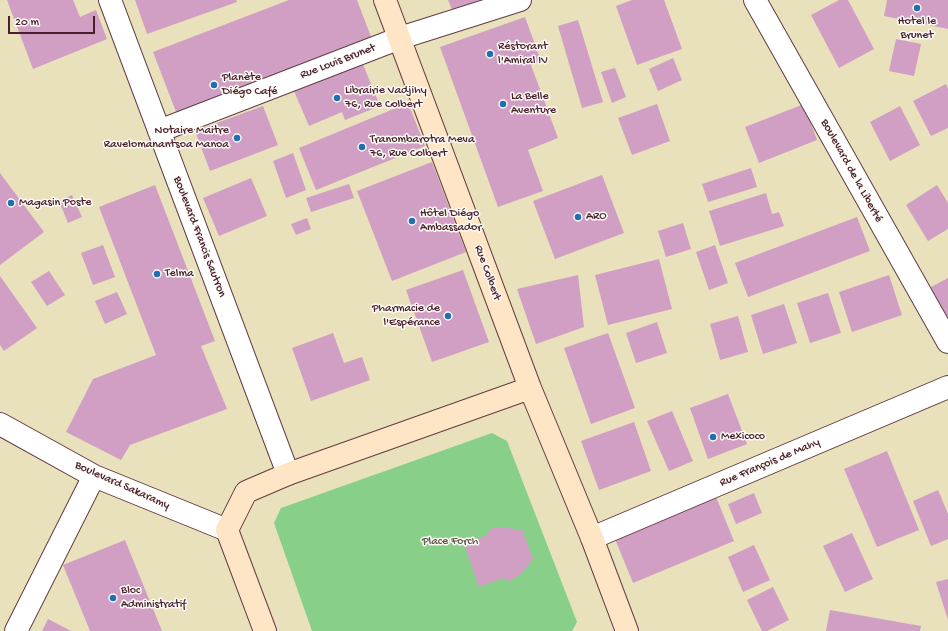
<!DOCTYPE html>
<html>
<head>
<meta charset="utf-8">
<style>
	body { margin:0 }
	#map { position:relative; width:948px; height:631px; overflow:hidden; background:#e8e1bc; font-family:"Gochi Hand",sans-serif }
	canvas { display:block }
	.scale { position:absolute; left:8px; top:16px; width:87px; height:18px; box-sizing:border-box; border:2px solid #4a1f2b; border-top:0; padding-left:5px; font-size:12px; line-height:14px; white-space:nowrap; color:#4a1f2b; -webkit-text-stroke:3px #fdfcf7; paint-order:stroke }
</style>
</head>
<body>
<div id="map">
<canvas width="948" height="631"></canvas>
<div class="scale">20 m</div>
</div>
<script>
const c = document.querySelector('canvas').getContext('2d');
c.lineJoin = 'round';
function fill(path, color) { c.fillStyle = color; c.fill(path, 'evenodd'); }
const shape = rows => new Path2D(rows.map(r => 'M' + r).join(''));
function trace(path, color, width, dash) { c.strokeStyle = color; c.lineWidth = width; c.lineCap = dash ? 'butt' : 'round'; c.setLineDash(dash || []); c.stroke(path); }
function label(font, color, halo, rows, align = 'center') {
  c.font = font + ' "Gochi Hand",sans-serif'; c.lineWidth = 3; c.setLineDash([]); c.textBaseline = 'middle'; c.strokeStyle = halo; c.fillStyle = color; for (const [text, x, y, turn = 0] of rows) {
    c.save(); c.translate(x, y); c.rotate((+turn || 0) * Math.PI / 180); c.textAlign = isNaN(turn) ? turn : align; if (halo) c.strokeText(text, 0, 0); c.fillText(text, 0, 0); c.restore();
  }
}
fill(shape([
	[492,433,507,441,577,622,572,631,312,631,274,523,281,508]
]), '#88cf89');
fill(shape([
	[7,0,73,0,80,17,96,10,107,39,33,69],
	[135,0,236,0,237,2,147,34],
	[289,0,357,0,373,42,178,117,153,52],
	[448,0,481,0,453,12],
	[632,0,664,0,682,49,637,65,616,6],
	[839,0,848,0,874,49,839,68,811,15],
	[887,0,948,0,948,29,884,16],
	[525,17,541,61,531,65,558,138,528,150,543,191,498,207,440,47],
	[578,20,603,102,582,108,558,26],
	[896,39,921,44,914,76,889,71],
	[673,58,682,80,658,91,649,69],
	[362,62,380,106,345,120,342,112,309,126,294,91],
	[615,68,626,97,612,103,601,72],
	[946,84,948,89,948,128,931,136,913,101],
	[408,103,425,146,316,190,299,148],
	[657,104,670,141,632,155,618,118],
	[804,104,817,140,759,163,745,127],
	[263,106,278,145,210,171,195,131],
	[900,106,920,145,890,161,870,122],
	[293,153,306,190,286,198,273,161],
	[432,162,466,252,392,281,357,191],
	[751,168,757,187,708,202,702,184],
	[0,173,44,232,0,265],
	[602,175,624,233,555,259,533,201],
	[251,178,267,216,219,236,203,198],
	[349,184,354,198,311,212,306,198],
	[155,185,215,341,201,346,227,409,130,445,121,460,66,432,93,379,156,355,99,207],
	[937,185,948,203,948,229,928,241,906,205],
	[766,193,772,214,779,212,784,226,720,246,709,211],
	[72,195,82,217,68,223,59,201],
	[857,217,870,251,748,297,735,263],
	[307,218,311,229,296,235,291,224],
	[683,223,691,249,666,257,658,231],
	[103,245,115,277,93,285,81,253],
	[715,245,728,283,709,290,696,252],
	[659,259,672,309,608,325,595,275],
	[463,270,489,342,432,362,406,290],
	[49,271,65,295,47,306,31,282],
	[578,275,584,327,536,344,517,289],
	[889,275,902,315,852,332,839,292],
	[0,276,37,328,4,351,0,345],
	[948,278,948,323,929,288],
	[117,292,127,314,105,324,95,301],
	[828,293,841,333,810,343,797,303],
	[784,304,797,343,763,354,751,315],
	[738,316,748,352,720,360,710,324],
	[657,322,667,353,636,363,626,333],
	[333,333,344,363,362,357,370,380,311,401,292,348],
	[608,333,635,408,591,424,564,348],
	[728,394,747,444,708,459,690,408],
	[672,411,693,461,669,471,647,421],
	[634,422,651,471,599,490,581,441],
	[887,451,919,530,877,547,844,469],
	[938,490,948,514,948,539,931,546,913,501],
	[714,492,734,541,633,583,613,534],
	[754,493,762,513,736,524,728,504],
	[500,527,522,530,533,559,522,573,508,582,504,578,479,587,464,544,488,535,489,529],
	[852,533,873,579,845,592,823,546],
	[125,540,162,631,90,631,63,565],
	[754,545,770,580,743,592,728,557],
	[948,579,948,620,936,582],
	[773,587,789,620,767,631,762,631,747,600],
	[830,610,921,626,920,631,826,631],
	[48,619,71,631,42,631]
]), '#d19fc3');
const street = shape([
	[110,0,288,474],
	[755,0,948,342],
	[159,131,400,38,520,0],
	[0,424,94,476,227,530],
	[592,538,948,387],
	[16,631,94,476]
]);
const secondary = shape([
	[385,0,530,388,592,538,627,631],
	[265,631,227,530,246,492,288,474,530,388]
]);
trace(street, '#623c41', 24);
trace(secondary, '#623c41', 24);
trace(street, '#fff', 22);
trace(secondary, '#fee5c5', 22);
for (const [x, y, r, color] of [
	[917,8,4,"#1f6fb2"],
	[490,54,4,"#1f6fb2"],
	[214,85,4,"#1f6fb2"],
	[337,98,4,"#1f6fb2"],
	[503,104,4,"#1f6fb2"],
	[237,138,4,"#1f6fb2"],
	[362,147,4,"#1f6fb2"],
	[11,203,4,"#1f6fb2"],
	[578,217,4,"#1f6fb2"],
	[412,221,4,"#1f6fb2"],
	[157,274,4,"#1f6fb2"],
	[448,316,4,"#1f6fb2"],
	[713,437,4,"#1f6fb2"],
	[113,598,4,"#1f6fb2"]
]) { const dot = new Path2D(); dot.arc(x, y, r, 0, 2 * Math.PI); c.fillStyle = color; c.fill(dot); trace(dot, '#fdfcf7', 1.5); }
label('12px', '#4a1f2b', '#fdfcf7', [
	["Hotel le",917,22,"center"],
	["Brunet",917,36,"center"],
	["Réstorant",498,47],
	["l'Amiral IV",498,61],
	["Planète",222,78],
	["Diégo Café",222,92],
	["Librairie Vadjihy",345,91],
	["76, Rue Colbert",345,105],
	["La Belle",511,97],
	["Aventure",511,111],
	["Notaire Maitre",229,131,"right"],
	["Ravelomanantsoa Manoa",229,145,"right"],
	["Tranombarotra Meva",370,140],
	["76, Rue Colbert",370,154],
	["Magasin Poste",19,203],
	["Hôtel Diégo",420,214],
	["Ambassador",420,228],
	["ARO",586,217],
	["Telma",165,274],
	["Pharmacie de",440,309,"right"],
	["l'Espérance",440,323,"right"],
	["Mexicoco",721,437],
	["Bloc",121,591],
	["Administratif",121,605]
], 'left');
label('12px', '#4a1f2b', '#fdfcf7', [
	["Rue Louis Brunet",338,62,-21],
	["Boulevard de la Liberté",851,171,61],
	["Boulevard Francis Sautron",199,237,69],
	["Rue Colbert",487,273,70],
	["Rue François de Mahy",770,463,-23],
	["Boulevard Sakaramy",122,486,24]
]);
label('12px', '#5d5447', '#fdfcf7', [
	["Place Forch",450,542]
]);
</script>
</body>
</html>
